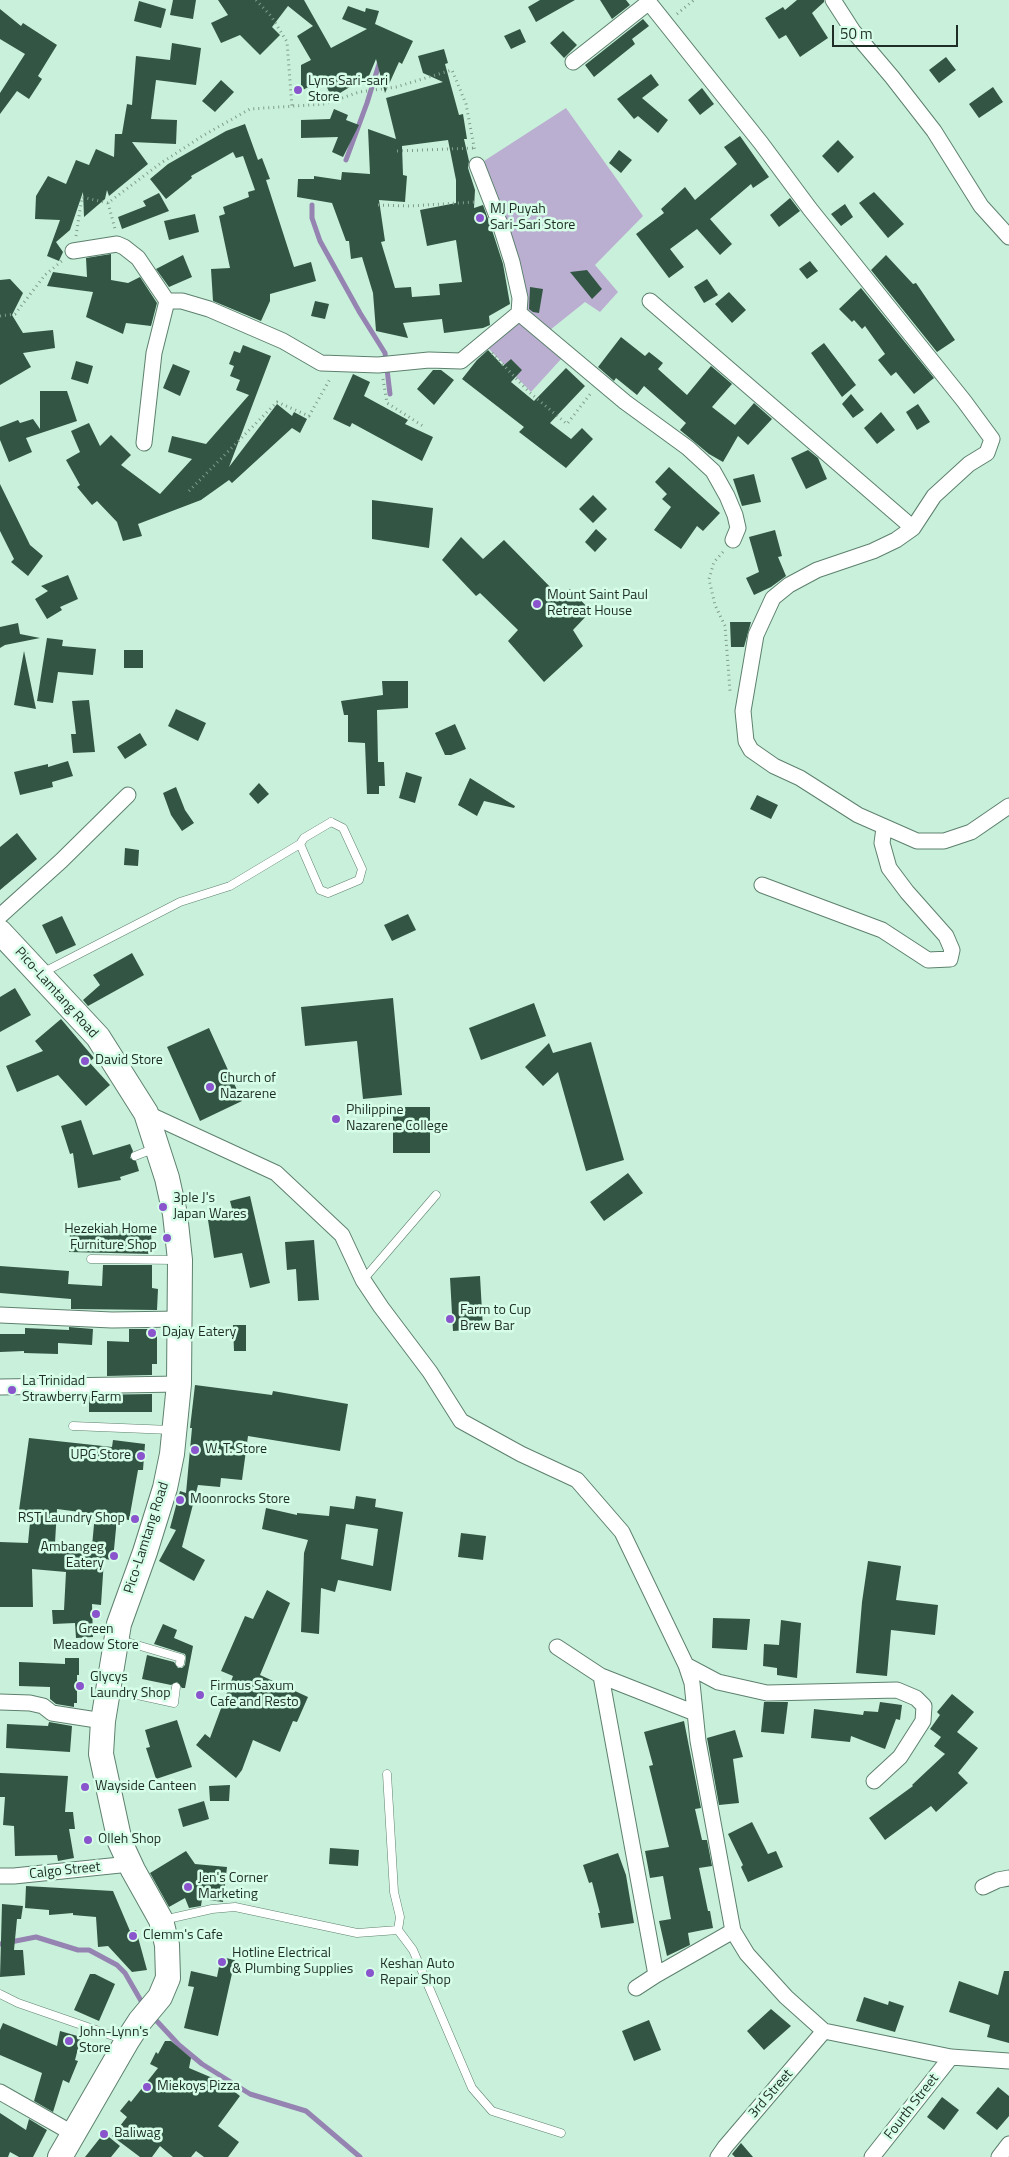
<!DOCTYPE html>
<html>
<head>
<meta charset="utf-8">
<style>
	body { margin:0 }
	#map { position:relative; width:1009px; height:2157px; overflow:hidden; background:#c9f0da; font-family:"Titillium Web",sans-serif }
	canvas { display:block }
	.scale { position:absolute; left:832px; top:25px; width:126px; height:22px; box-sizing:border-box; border:2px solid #1e2d25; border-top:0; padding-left:6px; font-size:15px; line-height:18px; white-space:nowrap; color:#1e2d25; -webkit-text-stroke:4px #d6fde7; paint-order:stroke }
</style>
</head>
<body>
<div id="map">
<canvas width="1009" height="2157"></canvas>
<div class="scale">50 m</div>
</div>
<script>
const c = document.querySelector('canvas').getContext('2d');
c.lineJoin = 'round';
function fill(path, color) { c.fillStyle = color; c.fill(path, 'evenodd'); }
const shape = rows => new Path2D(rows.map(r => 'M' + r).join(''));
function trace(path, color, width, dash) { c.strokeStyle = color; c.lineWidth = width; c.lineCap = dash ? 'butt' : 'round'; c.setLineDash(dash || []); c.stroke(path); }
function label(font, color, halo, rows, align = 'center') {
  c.font = font + ' "Titillium Web",sans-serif'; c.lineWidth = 5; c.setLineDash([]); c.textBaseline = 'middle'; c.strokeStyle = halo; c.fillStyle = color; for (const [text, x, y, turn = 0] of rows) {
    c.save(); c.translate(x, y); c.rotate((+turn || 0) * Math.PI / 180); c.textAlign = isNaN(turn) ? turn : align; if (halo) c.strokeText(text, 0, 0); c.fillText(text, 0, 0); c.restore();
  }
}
fill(shape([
	[566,108,643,216,595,265,618,292,600,312,585,302,550,330,523,311,523,295,484,161],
	[517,318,562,358,531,392,487,347]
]), '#bbafd1');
trace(shape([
	[346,160,367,103,380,61],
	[312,205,312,218,320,241,360,313,385,353,390,394],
	[0,1944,36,1937,78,1950,89,1950,117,1965,125,1973,144,2006],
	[153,2017,179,2045,202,2064,250,2094,306,2111,360,2157]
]), '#9583b2', 5);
fill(shape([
	[173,0,196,0,193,19,170,15],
	[218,0,304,0,331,48,367,29,342,19,348,6,365,12,366,8,379,11,375,24,413,41,402,64,399,62,385,93,376,59,366,83,361,80,332,98,323,79,301,91,301,65,311,60,297,36,313,26,288,6,272,27,280,35,260,55,240,35,221,43,211,23,228,15],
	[540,0,575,0,536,22,528,7],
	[600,0,626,0,630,5,612,19],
	[797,0,824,0,824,2,812,13,828,38,800,57,786,35,779,39,765,18,783,7,785,10],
	[139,1,166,9,161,28,134,21],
	[0,9,21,26,23,23,57,45,38,76,42,79,29,99,17,91,0,114,0,93,25,54,0,39],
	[643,19,649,26,632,39,635,44,594,77,585,65],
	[520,29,526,42,511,49,504,36],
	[563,31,577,45,564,58,550,43],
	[172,43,201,48,196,85,156,80,151,119,177,120,176,144,132,142,148,164,109,196,107,190,105,199,84,217,83,192,70,230,56,242,63,252,59,261,47,256,60,220,35,219,36,196,48,176,66,184,76,160,89,165,96,149,114,157,115,134,122,134,127,104,132,105,136,56,170,60],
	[444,49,448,63,445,64,459,115,463,114,467,139,464,139,469,161,468,168,475,190,474,208,483,205,491,227,503,264,510,304,489,316,490,325,483,328,444,333,442,319,403,323,408,338,376,331,373,293,362,257,351,259,349,241,346,241,332,203,297,197,298,179,314,179,314,176,341,180,342,172,370,174,368,129,396,139,386,98,443,82,423,73,418,56],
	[448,140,456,180,456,203,420,210,427,246,456,240,462,282,439,284,440,295,412,297,411,287,395,288,381,242,385,241,379,200,405,202,407,176,403,175,402,146],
	[946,57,956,70,939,83,929,70],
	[651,74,659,85,642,98,668,120,658,133,638,116,634,119,617,99],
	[221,80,234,92,215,112,202,101],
	[993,87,1003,102,979,118,969,104],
	[702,88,714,104,700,115,688,100],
	[334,109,348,115,346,120,359,125,343,157,332,152,338,137,301,138,301,120,330,119],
	[245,124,258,160,262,158,270,179,266,180,294,267,311,262,316,281,270,294,270,301,261,321,213,301,211,269,230,268,219,216,225,214,223,207,249,197,248,192,255,190,243,156,236,158,233,152,191,176,192,178,166,199,150,179,168,164,226,131],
	[740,136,769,177,753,188,751,184,710,219,732,244,720,255,697,229,670,249,684,267,669,278,636,234,664,213,661,209,685,187,695,200,737,164,724,147],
	[838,140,854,157,838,173,822,156],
	[619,150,632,160,621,173,609,163],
	[874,192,904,224,888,238,859,203],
	[159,193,169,211,122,229,118,217,146,206,143,201],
	[790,198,800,211,779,227,770,215],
	[845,204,853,217,841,226,831,214],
	[195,214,199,232,169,240,164,221],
	[111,254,111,280,128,283,140,277,157,303,151,326,126,323,123,334,86,317,93,292,47,286,53,272,87,277,86,258],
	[183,255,192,277,169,287,156,269],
	[886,255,913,284,916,283,955,340,937,352,871,270],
	[810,261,818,271,807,279,799,269],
	[587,270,602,289,592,299,570,272],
	[10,279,23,293,12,315,23,333,53,330,55,348,23,353,31,367,0,385,0,280],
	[707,279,718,295,704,303,694,287],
	[530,287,543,289,539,313,533,312,529,309],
	[861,288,934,378,914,394,896,372,891,376,878,360,885,354,865,326,862,329,854,320,852,322,839,309],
	[729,292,746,310,732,323,715,304],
	[315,301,329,304,325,319,311,316],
	[621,337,645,356,649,352,663,363,658,369,687,395,711,366,732,384,712,407,735,425,754,403,772,419,748,445,738,436,723,462,709,454,680,430,686,423,644,386,637,395,616,378,614,381,598,367],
	[824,343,856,385,842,397,811,353],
	[243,345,271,356,229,467,277,404,292,416,294,412,307,419,300,433,292,428,232,483,229,480,201,500,138,524,142,536,123,541,117,522,97,501,92,505,77,487,80,485,66,460,80,452,71,431,89,423,100,446,111,435,131,455,121,465,160,494,192,459,168,452,172,436,206,444,249,395,236,390,240,380,230,376,234,366,229,364,234,351,240,353],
	[488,350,503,366,511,359,522,370,511,382,534,401,566,368,585,386,550,423,571,439,582,428,593,439,566,468,519,432,524,427,462,379,477,360],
	[76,361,93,366,88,384,71,379],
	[173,364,190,371,180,396,163,388],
	[433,370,441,370,454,380,434,405,417,389],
	[353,374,370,382,364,396,408,420,405,424,433,437,422,461,352,423,350,427,333,419],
	[40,391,67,391,77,421,26,438,32,452,9,462,0,440,0,427,18,420,20,423,33,419,40,429],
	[851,394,864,410,853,418,842,404],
	[918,404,930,422,917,430,906,412],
	[881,412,895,430,877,444,864,428],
	[808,450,818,458,827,479,806,489,791,458],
	[669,467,720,513,703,531,697,526,681,549,654,530,671,507,662,499,667,494,655,482],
	[754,474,761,502,742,506,733,479],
	[0,484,30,545,43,556,28,576,11,562,14,559,0,531],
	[593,495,607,509,593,523,579,509],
	[372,500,433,508,429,548,372,539],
	[596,529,607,539,595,552,585,542],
	[775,530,782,556,778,557,786,576,771,587,754,595,746,578,759,572,749,537],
	[461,537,483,559,504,540,560,597,570,589,591,611,573,630,583,646,544,682,508,641,518,630,480,593,476,596,442,560],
	[68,575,78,599,60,607,62,610,47,619,35,599,48,591,41,586],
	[730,622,751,622,744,647,731,647],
	[18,623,20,634,40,638,5,645,0,648,0,627],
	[47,638,63,640,62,646,96,649,93,675,58,672,53,703,37,701],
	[124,650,143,650,143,668,124,668],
	[24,651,36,709,14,705],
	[382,681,408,681,408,708,377,710,378,762,384,762,385,786,379,786,379,794,367,794,365,743,348,742,348,715,344,715,341,701,383,695],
	[89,700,95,752,73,753,71,734,76,734,72,701],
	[176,709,206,723,198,741,168,726],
	[455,724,466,749,451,755,445,755,435,733],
	[140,733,147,745,125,759,117,747],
	[68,761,73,776,52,782,53,787,20,795,14,772,48,764,48,767],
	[406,772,422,777,415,803,399,798],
	[470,778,515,806,514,808,484,801,477,816,458,805],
	[259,783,269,794,258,804,249,794],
	[176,787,185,810,194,823,182,831,171,815,163,793],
	[757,795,778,805,771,819,750,809],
	[17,833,37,859,0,890,0,847],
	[125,848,139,850,138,866,124,865],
	[408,914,416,930,392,941,384,925],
	[62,916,76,945,56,954,42,925],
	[132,953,144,975,88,1006,83,1000,100,985,93,975],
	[15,988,31,1015,0,1032,0,997],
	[393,998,402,1095,363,1099,357,1041,305,1046,301,1007],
	[534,1003,546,1036,481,1060,469,1028],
	[61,1019,94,1058,89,1062,110,1085,86,1106,58,1075,17,1092,6,1066,43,1051,35,1041],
	[209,1028,242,1101,200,1121,167,1047],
	[591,1042,624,1160,586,1171,558,1072,543,1086,525,1067,549,1043,553,1053],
	[393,1107,430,1107,430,1153,393,1153],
	[81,1120,93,1155,130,1144,133,1151,130,1158,136,1161,139,1171,120,1177,121,1180,78,1188,73,1153,70,1154,61,1126],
	[628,1173,643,1193,604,1221,590,1202],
	[250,1196,270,1283,250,1288,242,1253,214,1258,208,1220,234,1216,230,1201],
	[114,1231,151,1231,152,1254,69,1252,70,1234,98,1235,97,1232],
	[314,1240,319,1300,298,1301,296,1269,287,1270,285,1242],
	[103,1265,152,1265,152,1288,158,1289,157,1310,71,1309,71,1299,0,1293,0,1266,69,1271,68,1284,102,1286],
	[480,1276,483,1329,453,1331,450,1278],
	[233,1325,246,1325,246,1351,234,1351],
	[69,1327,93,1329,92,1345,58,1343,58,1354,24,1353,24,1351,0,1352,0,1334,25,1334,25,1328,69,1330],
	[129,1329,157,1329,157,1364,152,1364,152,1375,107,1376,107,1341,129,1342],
	[195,1385,272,1395,273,1391,348,1404,340,1451,248,1436,242,1480,221,1478,220,1487,198,1485,182,1547,205,1560,194,1581,159,1561,176,1530,170,1528,180,1491,186,1493,192,1428,190,1428],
	[152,1394,152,1412,89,1412,89,1395],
	[29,1438,112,1447,113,1440,145,1444,143,1470,138,1470,129,1520,117,1518,113,1560,104,1559,101,1605,92,1604,93,1637,76,1638,75,1623,53,1624,52,1610,64,1610,66,1572,32,1569,33,1607,0,1607,0,1542,28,1543,31,1512,19,1510],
	[57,1509,95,1514,92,1546,55,1543],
	[356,1496,376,1499,375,1507,403,1512,391,1591,338,1580,335,1592,321,1588,319,1634,301,1632,304,1553,308,1540,262,1529,266,1508,297,1515,297,1513,329,1516,330,1506,354,1509],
	[346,1524,378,1529,373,1566,341,1559],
	[461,1533,486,1536,483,1560,458,1557],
	[868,1561,901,1566,896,1600,938,1605,935,1635,891,1630,887,1676,856,1673,862,1602],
	[267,1590,290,1603,260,1675,308,1697,297,1722,293,1721,280,1752,253,1740,242,1770,236,1778,196,1745,205,1734,210,1738,233,1676,221,1671,245,1616,253,1619],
	[713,1618,750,1619,747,1650,712,1648],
	[781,1620,801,1623,797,1678,777,1675,777,1668,763,1666,764,1644,779,1645],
	[163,1624,177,1630,174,1638,193,1646,185,1688,182,1688,177,1682,171,1685,142,1679,147,1655,174,1662,178,1668,182,1668,185,1665,186,1657,185,1654,154,1644],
	[65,1658,79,1658,79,1675,77,1675,77,1703,74,1703,74,1707,56,1704,50,1699,50,1687,19,1686,19,1662,65,1664],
	[952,1694,974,1712,957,1732,978,1748,958,1773,968,1783,936,1812,931,1806,885,1840,869,1818,913,1786,912,1785,945,1754,934,1746,941,1737,930,1729,940,1715,937,1712],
	[764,1702,788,1702,784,1734,761,1732],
	[880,1702,902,1705,900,1720,896,1719,885,1749,851,1736,850,1742,811,1738,814,1709,863,1715,864,1711,878,1712],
	[177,1720,192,1767,156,1779,146,1748,150,1747,145,1730],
	[684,1721,701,1808,695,1809,702,1840,707,1840,712,1866,699,1868,708,1911,710,1911,713,1928,688,1933,690,1945,667,1956,659,1921,671,1919,663,1876,650,1878,645,1851,669,1847,649,1766,653,1765,644,1732],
	[49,1722,72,1726,70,1752,6,1748,7,1724,48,1726],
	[735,1730,743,1757,733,1759,739,1803,719,1805,707,1738],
	[0,1773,68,1776,65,1812,73,1812,75,1829,69,1829,74,1858,58,1861,57,1855,15,1856,14,1826,3,1825,5,1797,0,1797],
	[230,1785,229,1801,210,1801,209,1786],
	[204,1801,209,1819,183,1827,178,1809],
	[752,1822,768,1854,776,1851,783,1867,748,1882,741,1867,743,1865,728,1834],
	[330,1848,359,1850,358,1866,329,1864],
	[186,1851,195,1864,227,1867,223,1902,202,1899,201,1906,189,1908,185,1898,169,1907,150,1873],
	[618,1853,626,1875,634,1923,601,1928,598,1913,600,1913,592,1882,589,1883,583,1865],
	[26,1886,113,1891,130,1931,136,1930,147,1970,132,1972,108,1946,98,1947,96,1917,73,1915,73,1913,49,1915,49,1910,25,1908],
	[2,1904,23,1906,21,1919,17,1919,14,1950,23,1950,25,1975,0,1977],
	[221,1957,235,1960,218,2036,184,2028,194,1987,188,1986,191,1971,217,1977],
	[1004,1971,1009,1971,1009,2043,987,2037,990,2025,949,2012,959,1981,998,1995],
	[90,1974,95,1974,115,1984,99,2021,74,2010],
	[864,1997,888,2005,889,2001,904,2006,895,2032,856,2021],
	[771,2009,791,2026,764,2050,747,2031],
	[649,2020,661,2050,634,2061,622,2031],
	[3,2023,57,2046,60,2031,81,2037,75,2060,78,2061,69,2083,63,2080,53,2112,34,2101,42,2073,0,2055,0,2030],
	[165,2041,171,2041,191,2058,189,2068,222,2082,240,2096,218,2126,239,2142,228,2157,204,2157,196,2151,191,2157,173,2157,160,2146,152,2157,140,2157,112,2136,127,2117,120,2111,129,2100,131,2102,158,2068,150,2064,156,2052,158,2054],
	[998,2087,1009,2096,1009,2116,997,2130,976,2113],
	[942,2097,959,2110,944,2130,927,2117],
	[0,2113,26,2130,29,2119,47,2130,33,2157,19,2157,10,2152,8,2157,0,2157],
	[104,2133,120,2146,111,2157,85,2157],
	[741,2143,753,2157,735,2157,732,2154]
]), '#335644');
const lane = shape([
	[331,822,343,828,362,869,359,880,328,893,320,890,300,844,304,838,331,822],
	[42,973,180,902,230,886,300,844],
	[135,1156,153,1149],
	[91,1259,176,1260],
	[363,1280,436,1195],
	[73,1426,171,1430],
	[120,1640,181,1658,180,1663],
	[110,1689,174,1703,176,1687],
	[163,1920,212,1909,235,1907,357,1933,398,1930,400,1917,394,1892,387,1774],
	[398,1930,413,1950,472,2088,492,2111,561,2133],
	[0,1994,18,2003,125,2040]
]);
const street = shape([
	[647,0,761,143,810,209,964,401,992,439,987,453,969,464,934,496,913,528,896,540,873,551,817,570,789,585,773,598,756,635,743,711,746,741,751,750,774,766,800,778,858,815,917,841,944,841,971,832,1009,806],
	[833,0,853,31,892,77,934,131,981,206,1009,237],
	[573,62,649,2],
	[73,251,117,244,124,247,138,258,167,301,154,353,144,443],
	[167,301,182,301,209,309,283,341,321,363,378,365,429,360,461,361,519,313,520,298,512,262,500,224,477,165],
	[650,301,913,528],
	[519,313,625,402,688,448,713,471,727,496,735,515,738,528,733,540],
	[762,885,882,930,928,960,950,959,952,950,946,936,907,892,889,868,882,843,884,828],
	[0,916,61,861,128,795],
	[146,1113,276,1173,342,1235,363,1280,381,1307,430,1372,461,1421,521,1454,577,1480,622,1532,686,1665,692,1683,698,1741,733,1931,747,1954,786,1997,824,2031,951,2057,1009,2061],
	[0,1315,112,1320,181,1319],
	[0,1387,179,1384],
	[557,1647,601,1676,695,1713],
	[686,1665,718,1682,767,1693,897,1690,916,1698,924,1706,923,1721,900,1757,874,1781],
	[601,1676,656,1975],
	[0,1702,30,1703,43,1706,52,1713,103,1721],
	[0,1876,14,1876,130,1864],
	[983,1887,998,1880,1009,1878],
	[636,1988,656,1975,733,1931],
	[0,2092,72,2133],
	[718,2157,725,2147,824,2031],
	[872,2157,951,2057],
	[999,2157,1009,2144]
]);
const primary = shape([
	[0,932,98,1037,146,1113,167,1178,175,1214,180,1260,179,1384,172,1454,165,1488,145,1552,119,1624,103,1721,101,1754,120,1842,133,1870,161,1920,167,1945,168,1978,160,1997,140,2021,127,2041,60,2157]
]);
trace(lane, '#5d816e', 9);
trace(street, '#5d816e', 17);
trace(primary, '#5d816e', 26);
trace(shape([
	[256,0,271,16,287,42,292,107],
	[677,14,694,0],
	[397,151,474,148],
	[108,203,115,229],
	[378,205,409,206,475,202],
	[76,236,82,197,108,203,161,163,204,135,250,109,325,104,359,92,396,87,452,70,466,104,475,152],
	[0,316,15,314,45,275,63,260],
	[492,353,529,392,567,424,591,393],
	[383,379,387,403,423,426],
	[189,491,277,402,309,416,330,379],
	[723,552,714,562,709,579,715,605,725,626,730,691]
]), '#7f9c8c', 3, [1, 4]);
trace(lane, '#fff', 8);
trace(street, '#fff', 15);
trace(primary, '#fff', 24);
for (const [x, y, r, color] of [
	[298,90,5,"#8954cc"],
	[480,218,5,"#8954cc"],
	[537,604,5,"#8954cc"],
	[85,1061,5,"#8954cc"],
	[210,1087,5,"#8954cc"],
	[336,1119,5,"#8954cc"],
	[163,1207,5,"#8954cc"],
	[167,1238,5,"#8954cc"],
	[450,1319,5,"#8954cc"],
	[152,1333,5,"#8954cc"],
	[12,1390,5,"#8954cc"],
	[195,1450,5,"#8954cc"],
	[141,1456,5,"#8954cc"],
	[180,1500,5,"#8954cc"],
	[135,1519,5,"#8954cc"],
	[114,1556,5,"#8954cc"],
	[96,1614,5,"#8954cc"],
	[80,1686,5,"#8954cc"],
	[200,1695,5,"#8954cc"],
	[85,1787,5,"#8954cc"],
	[88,1840,5,"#8954cc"],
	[188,1887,5,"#8954cc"],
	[133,1936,5,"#8954cc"],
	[222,1962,5,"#8954cc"],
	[370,1973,5,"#8954cc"],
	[69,2041,5,"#8954cc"],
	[147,2087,5,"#8954cc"],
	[104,2134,5,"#8954cc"]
]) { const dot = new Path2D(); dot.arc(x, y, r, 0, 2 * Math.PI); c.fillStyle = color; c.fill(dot); trace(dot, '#d6fde7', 2); }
label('14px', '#1e2d25', '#d6fde7', [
	["Lyns Sari-sari",308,82],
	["Store",308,98],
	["MJ Puyah",490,210],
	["Sari-Sari Store",490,226],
	["Mount Saint Paul",547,596],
	["Retreat House",547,612],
	["David Store",95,1061],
	["Church of",220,1079],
	["Nazarene",220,1095],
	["Philippine",346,1111],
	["Nazarene College",346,1127],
	["3ple J's",173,1199],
	["Japan Wares",173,1215],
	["Hezekiah Home",157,1230,"right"],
	["Furniture Shop",157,1246,"right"],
	["Farm to Cup",460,1311],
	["Brew Bar",460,1327],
	["Dajay Eatery",162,1333],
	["La Trinidad",22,1382],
	["Strawberry Farm",22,1398],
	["W. T. Store",205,1450],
	["UPG Store",131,1456,"right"],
	["Moonrocks Store",190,1500],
	["RST Laundry Shop",125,1519,"right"],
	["Ambangeg",104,1548,"right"],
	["Eatery",104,1564,"right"],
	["Green",96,1630,"center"],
	["Meadow Store",96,1646,"center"],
	["Glycys",90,1678],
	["Laundry Shop",90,1694],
	["Firmus Saxum",210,1687],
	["Cafe and Resto",210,1703],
	["Wayside Canteen",95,1787],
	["Olleh Shop",98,1840],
	["Jen's Corner",198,1879],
	["Marketing",198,1895],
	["Clemm's Cafe",143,1936],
	["Hotline Electrical",232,1954],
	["& Plumbing Supplies",232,1970],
	["Keshan Auto",380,1965],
	["Repair Shop",380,1981],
	["John-Lynn's",79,2033],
	["Store",79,2049],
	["Miekoys Pizza",157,2087],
	["Baliwag",114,2134]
], 'left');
label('14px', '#1e2d25', '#d6fde7', [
	["Pico-Lamtang Road",56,993,48],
	["Pico-Lamtang Road",147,1538,-72],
	["Calgo Street",65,1871,-6],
	["3rd Street",771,2094,-49],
	["Fourth Street",912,2107,-52]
]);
</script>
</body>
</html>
